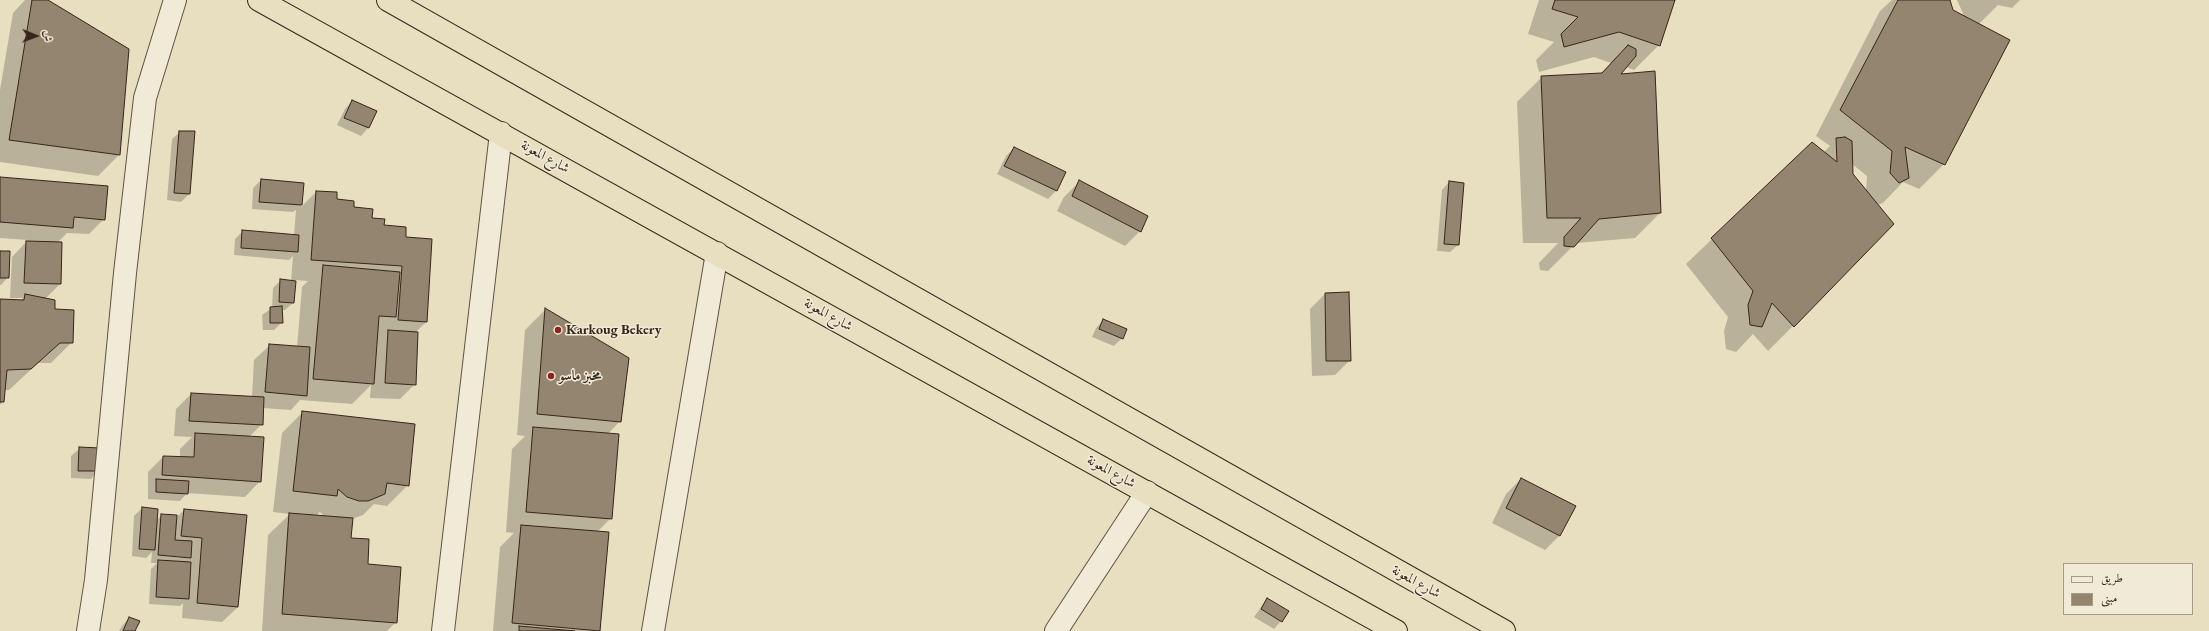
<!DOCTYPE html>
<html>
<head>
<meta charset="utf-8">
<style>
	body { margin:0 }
	#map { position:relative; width:2209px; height:631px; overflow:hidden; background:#e8dec0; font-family:"EB Garamond",Amiri,serif }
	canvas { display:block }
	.legend { position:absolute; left:2063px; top:563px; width:130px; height:52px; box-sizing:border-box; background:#f0ead6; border:1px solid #a69b8a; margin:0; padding:5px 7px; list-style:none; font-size:12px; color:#362519 }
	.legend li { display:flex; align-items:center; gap:8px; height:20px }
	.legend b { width:20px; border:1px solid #a69b8a }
	.north { position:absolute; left:16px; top:16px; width:40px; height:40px; -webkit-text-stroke:3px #f0ead6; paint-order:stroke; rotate:91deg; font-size:11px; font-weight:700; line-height:16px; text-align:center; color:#362519 }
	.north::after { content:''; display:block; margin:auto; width:14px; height:18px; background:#362519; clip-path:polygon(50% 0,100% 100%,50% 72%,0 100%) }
</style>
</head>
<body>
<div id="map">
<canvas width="2209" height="631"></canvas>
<ul class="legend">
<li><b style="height:5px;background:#f0ead6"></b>طريق</li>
<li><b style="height:11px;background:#938570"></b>مبنى</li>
</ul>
<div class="north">ش</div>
</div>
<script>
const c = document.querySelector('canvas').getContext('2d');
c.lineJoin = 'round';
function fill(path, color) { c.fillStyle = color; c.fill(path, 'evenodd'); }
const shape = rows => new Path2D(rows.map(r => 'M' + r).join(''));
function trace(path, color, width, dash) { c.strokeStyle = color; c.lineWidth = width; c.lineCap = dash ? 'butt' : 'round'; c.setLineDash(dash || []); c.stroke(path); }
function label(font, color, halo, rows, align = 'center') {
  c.font = font + ' "EB Garamond",Amiri,serif'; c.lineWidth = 3; c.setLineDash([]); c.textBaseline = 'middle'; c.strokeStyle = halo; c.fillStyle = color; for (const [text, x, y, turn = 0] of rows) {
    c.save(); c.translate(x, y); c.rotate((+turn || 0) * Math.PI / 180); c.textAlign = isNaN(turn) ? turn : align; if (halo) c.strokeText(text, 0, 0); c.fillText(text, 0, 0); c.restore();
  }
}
fill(shape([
	[25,0,46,0,128,50,119,155,98,176,0,162,0,90,13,13],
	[1539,0,1674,0,1659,45,1634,70,1626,67,1619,75,1660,213,1635,238,1576,243,1548,271,1540,270,1539,263,1558,243,1523,243,1517,102,1542,77,1600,74,1611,63,1594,57,1539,72,1536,60,1554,42,1528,34],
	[1892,0,1949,0,1953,10,1964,16,1957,0,2020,0,2012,8,1998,5,1979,24,1944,164,1919,189,1903,182,1883,203,1877,205,1793,326,1768,351,1753,334,1736,352,1726,349,1724,331,1728,317,1686,264,1812,143,1824,152,1830,146,1816,136,1880,11],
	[1852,164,1867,176,1866,191,1852,174],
	[352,101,375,112,368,128,361,136,337,125,345,109],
	[180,132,194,132,189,194,181,202,167,200,172,139],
	[1014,148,1065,173,1056,191,1048,199,997,174,1006,156],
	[0,178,104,219,89,234,67,233,57,243,60,284,45,299,54,310,72,342,51,363,38,363,9,390,4,390,3,401,0,405,0,300,20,301,23,298,10,298,12,257,28,240,0,238],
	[261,180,303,184,301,207,316,192,352,208,405,237,431,240,426,322,415,333,415,384,400,399,370,398,371,385,352,404,300,400,291,410,263,408,262,424,249,437,260,481,245,497,187,493,180,501,148,499,148,472,163,457,180,457,180,449,192,437,174,436,176,409,191,394,252,397,254,360,270,345,297,347,302,287,308,281,295,280,293,303,285,310,281,310,282,322,274,330,263,330,262,315,272,308,273,288,281,280,291,281,293,256,289,260,234,255,235,239,243,231,294,235,296,210,293,212,252,209,253,188],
	[1079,182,1140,231,1125,246,1057,211,1064,197],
	[1449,182,1458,245,1450,252,1437,251,1442,190],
	[0,252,8,277,1,285,0,285],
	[1325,294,1350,360,1335,375,1312,376,1310,309],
	[546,309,620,421,608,434,611,518,597,532,599,631,493,631,500,547,514,533,506,532,512,449,525,436,517,435,525,330],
	[1104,320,1122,338,1114,346,1092,337,1096,328],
	[303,412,408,485,387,506,374,504,363,515,352,519,350,539,367,565,396,622,387,631,262,631,268,535,290,514,273,512,282,433],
	[320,512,325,517,316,516],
	[79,449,98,471,91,479,71,478,71,456],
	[1521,479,1560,535,1545,550,1492,523,1506,494],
	[142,508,156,521,162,515,175,519,184,510,246,516,238,607,222,622,182,618,183,603,180,606,149,604,151,569,157,563,151,563,152,552,146,558,132,556,134,516],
	[1267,599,1281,621,1274,629,1254,617],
	[129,618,134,631,119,631,122,626]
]), '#0003');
const building = shape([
	[32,0,48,0,129,49,120,155,9,140,32,0],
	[1555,0,1675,0,1660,46,1619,32,1564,47,1561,34,1578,17,1552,9,1555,0],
	[1898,0,1950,0,1953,10,2010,40,1945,165,1905,147,1909,178,1899,183,1890,173,1892,151,1840,110,1898,0],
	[1628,45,1636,49,1636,56,1621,74,1655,71,1661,213,1599,219,1574,247,1564,246,1564,237,1581,218,1547,218,1541,76,1602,73,1628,45],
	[352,100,377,111,369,128,344,118,352,100],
	[179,131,195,131,190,194,174,193,179,131],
	[1845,137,1852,141,1853,174,1894,224,1794,327,1772,303,1762,327,1750,325,1748,305,1753,291,1711,238,1812,142,1837,162,1836,138,1845,137],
	[1014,147,1066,172,1057,191,1004,166,1014,147],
	[0,177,108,186,105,220,74,217,73,228,0,222,0,177],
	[261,179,304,183,302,205,259,202,261,179],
	[1079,180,1148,216,1141,232,1072,196,1079,180],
	[1449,181,1464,183,1459,245,1444,244,1449,181],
	[316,191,337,192,337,199,354,201,354,207,373,209,372,218,385,219,384,225,406,227,406,237,432,239,427,322,398,320,402,266,311,260,316,191],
	[242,230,299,235,298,252,241,248,242,230],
	[26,241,62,242,61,284,24,283,26,241],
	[0,251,10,251,9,278,0,278,0,251],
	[323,265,400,272,396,317,379,316,374,384,313,379,323,265],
	[280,279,296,281,294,303,279,302,280,279],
	[1349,292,1351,361,1326,361,1325,293,1349,292],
	[25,294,55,300,55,309,74,310,73,343,60,343,31,369,7,370,4,402,0,402,0,299,24,300,25,294],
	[282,306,283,323,270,323,270,307,282,306],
	[545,308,629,358,621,422,537,414,545,308],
	[1103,319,1127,329,1123,339,1099,329,1103,319],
	[388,330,418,332,416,385,385,383,388,330],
	[269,344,310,347,307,396,265,392,269,344],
	[191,393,264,397,263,425,189,421,191,393],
	[302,411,415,424,409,486,387,483,385,494,368,501,359,501,347,497,338,489,337,496,293,491,302,411],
	[533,427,619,434,612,519,526,512,533,427],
	[195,433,264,437,261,482,162,475,163,456,194,457,195,433],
	[79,447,100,448,99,471,78,471,79,447],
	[1521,478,1576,506,1560,536,1506,508,1521,478],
	[156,479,189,481,188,494,156,492,156,479],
	[142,507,158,509,155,550,139,549,142,507],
	[184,509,247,515,238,607,197,603,202,538,181,536,184,509],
	[289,513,353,518,351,538,369,539,368,564,401,567,397,623,282,614,289,513],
	[161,514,177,515,175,540,192,541,191,558,158,555,161,514],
	[521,525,609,532,600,631,512,623,521,525],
	[158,560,191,562,189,599,156,597,158,560],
	[1267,598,1289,611,1282,622,1261,609,1267,598],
	[129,617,140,621,135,631,123,631,129,617],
	[519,626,575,631,519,631,519,626]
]);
fill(building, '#938570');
trace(building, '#362519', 1);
const minor = shape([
	[88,631,96,580,125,273,145,98,175,0],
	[443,631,501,133],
	[653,631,717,253],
	[1056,631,1147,492]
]);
const highway = shape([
	[259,0,1396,631],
	[388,0,1504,631]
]);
trace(minor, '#625343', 24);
trace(highway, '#362519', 24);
trace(minor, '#f0ead6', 22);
trace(highway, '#e8dec0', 22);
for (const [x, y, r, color] of [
	[558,330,4,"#8f2418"],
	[551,376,4,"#8f2418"]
]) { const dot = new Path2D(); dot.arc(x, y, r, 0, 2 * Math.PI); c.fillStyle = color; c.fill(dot); trace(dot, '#f0ead6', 1.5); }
label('14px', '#362519', '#f0ead6', [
	["شارع المعونة",545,157,29],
	["شارع المعونة",828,315,29],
	["شارع المعونة",1111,472,29],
	["شارع المعونة",1416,582,29]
]);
label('bold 14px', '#362519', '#f0ead6', [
	["Karkoug Bekery",566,330],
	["مخبز ماسو",559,376]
], 'left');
</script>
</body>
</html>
